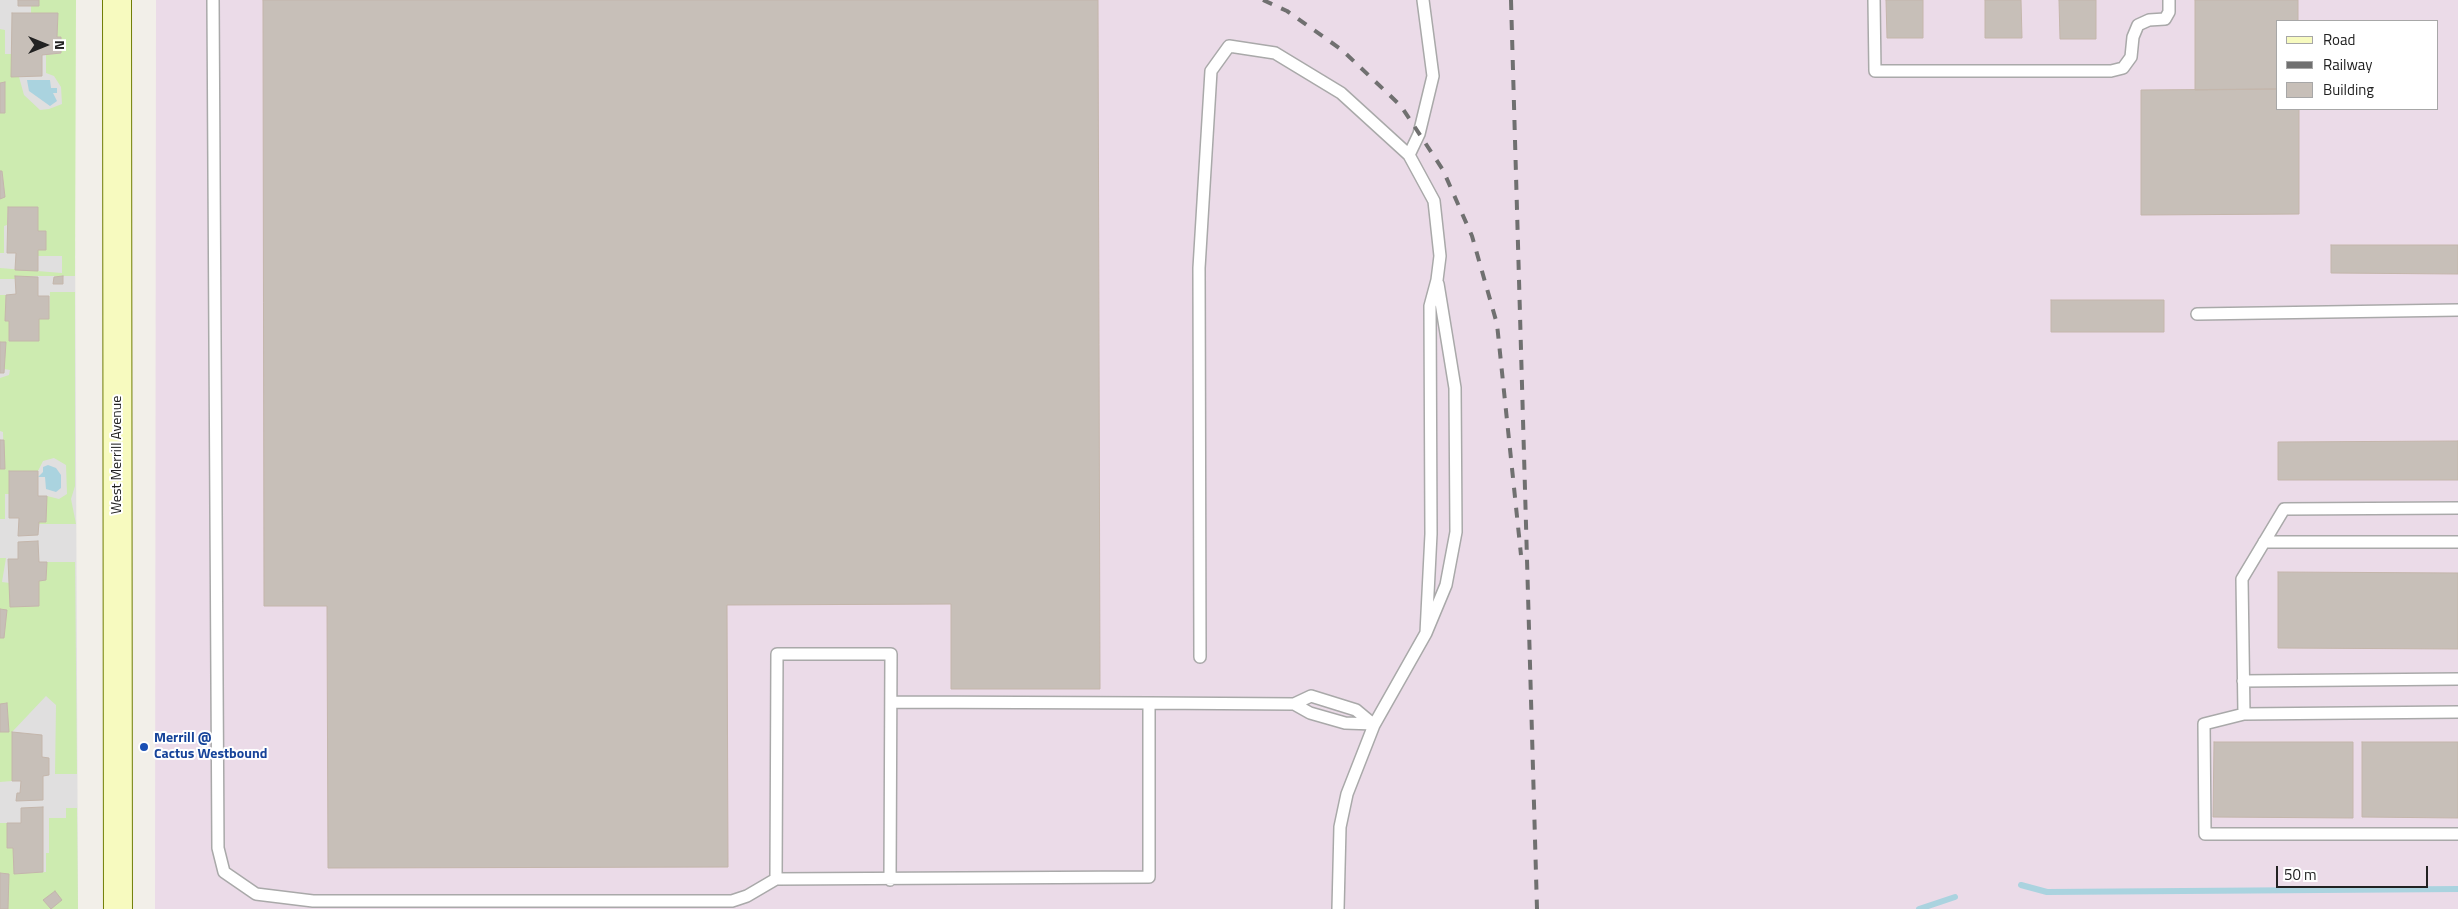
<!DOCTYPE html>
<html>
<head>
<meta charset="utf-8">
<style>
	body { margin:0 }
	#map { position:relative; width:2458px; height:909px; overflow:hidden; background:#f2efe9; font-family:"Titillium Web",sans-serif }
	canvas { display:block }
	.legend { position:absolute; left:2276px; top:20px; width:162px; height:90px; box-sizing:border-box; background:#fff; border:1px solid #a7a7a7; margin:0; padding:6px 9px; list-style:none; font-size:15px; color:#222 }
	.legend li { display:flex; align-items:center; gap:10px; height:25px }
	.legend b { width:25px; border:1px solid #a7a7a7 }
	.north { position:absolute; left:20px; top:20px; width:50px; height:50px; -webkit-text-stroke:4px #fff; paint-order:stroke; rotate:90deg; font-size:14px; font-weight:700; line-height:20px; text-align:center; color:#222 }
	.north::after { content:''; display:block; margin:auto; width:18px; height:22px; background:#222; clip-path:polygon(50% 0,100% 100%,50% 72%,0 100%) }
	.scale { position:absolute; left:2276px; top:866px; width:152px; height:22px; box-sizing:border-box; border:2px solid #222; border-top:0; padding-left:6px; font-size:15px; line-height:18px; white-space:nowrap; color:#222; -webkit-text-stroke:4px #fff; paint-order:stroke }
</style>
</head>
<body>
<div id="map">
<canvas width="2458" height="909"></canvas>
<ul class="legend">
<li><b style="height:6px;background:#f7fabf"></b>Road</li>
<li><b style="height:6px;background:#707070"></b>Railway</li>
<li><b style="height:14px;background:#c7bfb8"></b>Building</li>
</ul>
<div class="north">N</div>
<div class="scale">50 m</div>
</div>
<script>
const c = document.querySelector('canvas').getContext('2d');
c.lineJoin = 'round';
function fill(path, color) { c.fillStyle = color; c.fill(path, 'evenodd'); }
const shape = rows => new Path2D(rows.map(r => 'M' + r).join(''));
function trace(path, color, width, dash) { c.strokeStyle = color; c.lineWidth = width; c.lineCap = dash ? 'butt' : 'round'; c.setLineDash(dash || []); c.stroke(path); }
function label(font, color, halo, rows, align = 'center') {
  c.font = font + ' "Titillium Web",sans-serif'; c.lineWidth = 4; c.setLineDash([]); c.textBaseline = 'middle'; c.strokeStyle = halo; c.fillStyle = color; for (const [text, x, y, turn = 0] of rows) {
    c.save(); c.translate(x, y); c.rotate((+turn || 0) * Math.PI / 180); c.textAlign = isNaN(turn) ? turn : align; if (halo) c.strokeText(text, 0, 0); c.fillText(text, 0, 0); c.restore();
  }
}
fill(shape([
	[0,0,74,0,78,909,0,909]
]), '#e0dfdf');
fill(shape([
	[156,0,2458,0,2458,909,155,909],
	[2277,21,2437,21,2437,109,2277,109]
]), '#ebdbe8');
fill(shape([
	[39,0,76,0,75,276,16,276,15,279,0,279,0,268,62,273,62,256,38,256,38,250,46,250,46,231,38,231,37,207,8,207,7,225,4,226,4,253,0,253,0,198,5,197,2,172,0,171,0,113,5,113,4,82,0,83,0,29,5,30,5,54,12,54,12,77,19,77,24,95,40,110,49,109,62,104,61,87,54,76,46,73,46,55,61,53,61,37,57,37,58,13,31,13,31,6],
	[50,292,75,292,75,486,71,499,76,524,39,524,39,522,46,522,47,496,59,499,67,494,66,465,54,458,43,461,38,471,9,471,9,494,5,494,5,519,0,519,0,469,4,468,3,432,0,431,0,378,9,375,10,370,4,369,6,343,0,342,0,295,6,295,5,320,9,321,9,341,39,341,39,319,49,319],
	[0,558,6,558,2,582,10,583,10,607,39,606,39,581,46,580,47,562,75,562,77,774,55,774,56,705,46,696,12,732,12,781,0,782,0,732,9,732,7,704,0,704,0,638,4,638,7,610,0,609],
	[66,808,77,808,78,909,8,909,9,874,0,873,0,823,7,823,7,848,13,848,14,874,46,872,46,853,49,853,49,818,66,818]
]), '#cdebb0');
fill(shape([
	[27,80,50,80,51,88,57,88,57,93,53,93,57,101,50,106,29,91],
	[48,465,56,468,61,475,61,488,56,492,46,489,45,477,38,477,43,472,43,467]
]), '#aad3df');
trace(shape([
	[2021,885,2047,892,2458,889],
	[1919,909,1955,897]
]), '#aad3df', 6);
const building = shape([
	[18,0,39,0,39,6,18,6,18,0],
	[263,0,1098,0,1100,689,951,689,951,604,727,605,728,867,328,868,327,606,264,606,263,0],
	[1886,0,1923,0,1923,38,1887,38,1886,0],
	[1985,0,2021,0,2022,38,1985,38,1985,0],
	[2059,0,2096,0,2096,39,2060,39,2059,0],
	[2195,0,2298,0,2298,21,2277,21,2277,89,2195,90,2195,0],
	[12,13,58,13,57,37,61,37,61,53,42,55,42,76,11,77,12,13],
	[5,82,5,113,0,113,0,83,5,82],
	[2277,89,2277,109,2299,109,2299,214,2141,215,2141,90,2277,89],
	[0,171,2,171,5,197,0,199,0,171],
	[8,207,38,207,38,231,46,231,46,250,38,250,38,271,15,270,16,253,7,253,8,207],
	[2331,245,2458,245,2458,274,2331,273,2331,245],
	[15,276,38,277,38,296,49,296,49,319,39,319,39,341,9,341,9,321,5,321,6,295,16,294,15,276],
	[63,276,63,284,53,284,54,277,63,276],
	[2051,300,2164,300,2164,332,2051,332,2051,300],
	[0,342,6,342,4,373,0,373,0,342],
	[0,440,4,440,5,469,0,469,0,440],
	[2458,441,2458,480,2278,480,2278,442,2458,441],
	[9,471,38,471,38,496,47,496,46,522,39,522,38,535,18,536,19,518,9,518,9,471],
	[38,541,39,562,47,562,46,580,39,581,39,606,10,607,8,559,18,559,18,542,38,541],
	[2278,572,2458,573,2458,649,2278,648,2278,572],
	[0,609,7,610,4,638,0,638,0,609],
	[7,703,9,732,0,732,0,704,7,703],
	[12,732,42,735,42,757,49,758,49,775,43,776,43,800,16,801,17,793,20,793,21,781,12,781,12,732],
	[2214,742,2353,742,2353,818,2213,817,2214,742],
	[2362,742,2458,742,2458,818,2362,817,2362,742],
	[43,807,43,872,14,874,13,848,7,848,7,823,21,823,21,808,43,807],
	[0,873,9,874,8,909,0,909,0,873],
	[55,891,62,900,51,909,43,900,55,891]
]);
fill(building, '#c7bfb8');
trace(building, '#c4b6ab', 1);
const service = shape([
	[213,0,218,848,224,872,256,894,313,901,732,901,747,896,776,879,777,654,891,654,890,880],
	[1874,0,1875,71,2111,71,2123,68,2131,57,2133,37,2138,25,2149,20,2165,19,2169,12,2169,0],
	[1409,155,1419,134,1433,76,1423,0],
	[2197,314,2458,310],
	[2458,508,2284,509,2242,579,2244,714,2204,724,2205,834,2458,834],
	[2264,542,2458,542],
	[1200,657,1199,268,1211,71,1229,46,1275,53,1341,93,1409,155,1434,201,1440,256,1437,280,1430,306,1431,534,1426,633],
	[2243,681,2458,679],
	[891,702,1149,703],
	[1294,704,1310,713,1345,723,1374,724],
	[2244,714,2458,712],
	[776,879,1149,877,1149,703,1294,704,1311,696,1356,710,1374,725],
	[1338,909,1340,827,1347,794,1374,725,1426,633,1446,585,1456,532,1455,388,1438,284]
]);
const secondary = shape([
	[117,0,118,909]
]);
trace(service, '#a9a9a9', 14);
trace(secondary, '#707d05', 30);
trace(service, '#fff', 11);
trace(secondary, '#f7fabf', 28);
trace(shape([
	[1263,0,1287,11,1342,50,1401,106,1443,170,1472,236,1497,324,1521,555],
	[1511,0,1537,909]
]), '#707070', 4, [10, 10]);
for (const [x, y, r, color] of [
	[144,747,5,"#1a4fb4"]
]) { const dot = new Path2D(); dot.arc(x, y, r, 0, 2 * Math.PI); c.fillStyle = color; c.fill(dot); trace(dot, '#fff', 2); }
label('14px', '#222', '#fff', [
	["West Merrill Avenue",118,455,-90]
]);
label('bold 14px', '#164399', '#fff', [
	["Merrill @",154,739],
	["Cactus Westbound",154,755]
], 'left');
</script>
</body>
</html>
